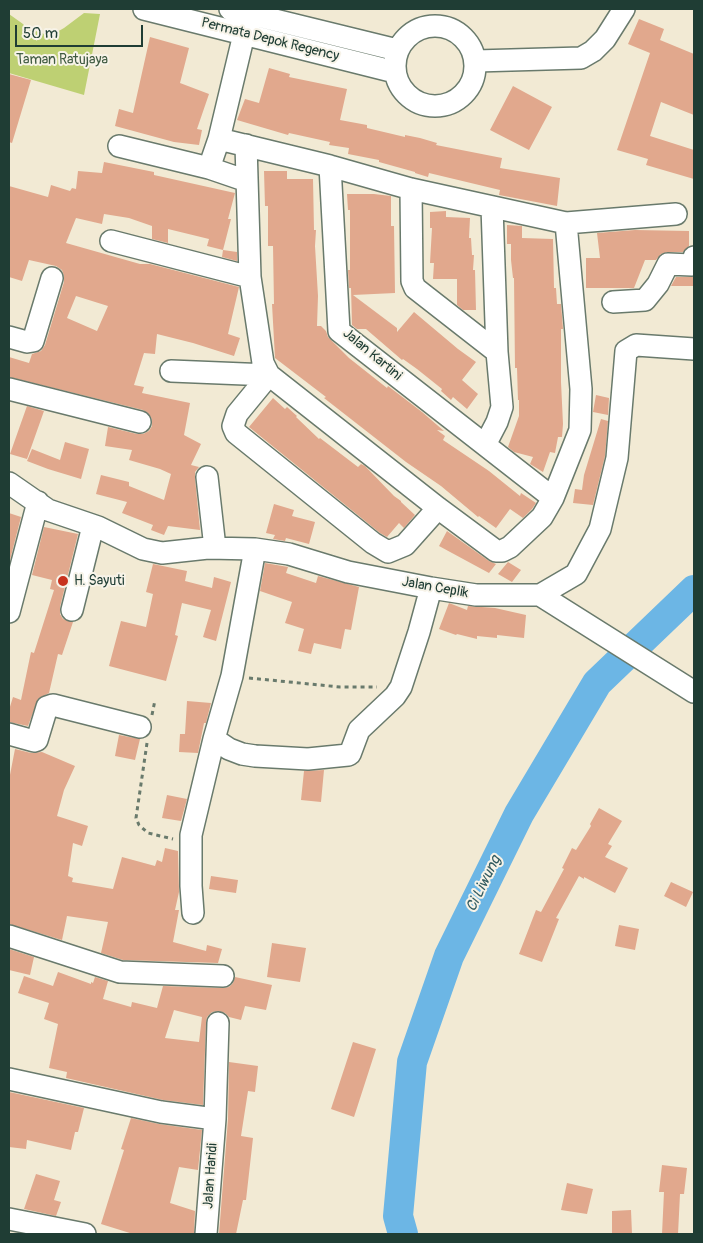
<!DOCTYPE html>
<html>
<head>
<meta charset="utf-8">
<style>
	body { margin:0 }
	#map { position:relative; width:703px; height:1243px; overflow:hidden; background:#f2ead4; font-family:Pangolin,sans-serif }
	canvas { display:block }
	.frame { position:absolute; inset:0; border:10px solid #1f3d34; pointer-events:none }
	.scale { position:absolute; left:15px; top:25px; width:128px; height:22px; box-sizing:border-box; border:2px solid #1f3d34; border-top:0; padding-left:6px; font-size:15px; line-height:18px; white-space:nowrap; color:#1f3d34; -webkit-text-stroke:4px #f7f3e8; paint-order:stroke }
</style>
</head>
<body>
<div id="map">
<canvas width="703" height="1243"></canvas>
<div class="frame"></div>
<div class="scale">50 m</div>
</div>
<script>
const c = document.querySelector('canvas').getContext('2d');
c.lineJoin = 'round';
function fill(path, color) { c.fillStyle = color; c.fill(path, 'evenodd'); }
const shape = rows => new Path2D(rows.map(r => 'M' + r).join(''));
function trace(path, color, width, dash) { c.strokeStyle = color; c.lineWidth = width; c.lineCap = dash ? 'butt' : 'round'; c.setLineDash(dash || []); c.stroke(path); }
function label(font, color, halo, rows, align = 'center') {
  c.font = font + ' Pangolin,sans-serif'; c.lineWidth = 4; c.setLineDash([]); c.textBaseline = 'middle'; c.strokeStyle = halo; c.fillStyle = color; for (const [text, x, y, turn = 0] of rows) {
    c.save(); c.translate(x, y); c.rotate((+turn || 0) * Math.PI / 180); c.textAlign = isNaN(turn) ? turn : align; if (halo) c.strokeText(text, 0, 0); c.fillText(text, 0, 0); c.restore();
  }
}
fill(shape([
	[84,13,100,14,84,95,9,73,9,14,30,29,50,36,64,28]
]), '#bed073');
trace(shape([
	[403,1234,398,1216,412,1062,449,956,519,814,597,683,694,590]
]), '#6cb6e5', 30);
fill(shape([
	[639,19,664,29,660,40,694,54,694,115,661,102,650,136,694,150,694,179,646,165,648,159,617,150,650,53,628,44],
	[150,37,189,48,180,83,209,94,197,129,202,130,199,145,174,142,115,126,119,109,133,113],
	[269,68,290,74,289,77,347,89,340,120,367,125,367,128,405,137,405,135,420,138,437,143,436,145,502,158,500,168,560,178,557,206,499,195,500,190,429,173,428,177,415,173,415,172,379,162,379,160,348,154,349,148,329,145,330,142,289,133,288,135,237,120,245,99,259,103],
	[9,74,31,80,12,143,9,142],
	[513,86,552,107,529,150,490,130],
	[104,162,154,172,154,175,235,193,228,219,231,219,223,250,207,246,209,239,168,229,168,243,152,239,152,226,129,218,104,214,102,224,76,218,66,243,140,264,150,264,239,287,228,334,240,338,234,356,193,343,157,334,155,354,144,353,134,385,144,387,142,393,190,403,184,435,201,444,191,465,199,467,195,472,195,478,200,530,168,526,164,535,151,530,153,525,122,513,127,502,96,494,101,475,129,482,129,486,164,500,171,474,160,469,129,460,132,450,105,446,108,427,137,434,143,434,149,431,152,426,152,419,148,413,143,410,9,377,9,357,29,363,32,354,41,351,45,345,64,282,64,276,62,270,56,266,29,260,22,281,9,277,9,186,48,197,51,185,70,191,72,188,76,189,78,171,102,173],
	[76,296,108,306,97,331,67,318],
	[264,171,287,171,287,179,313,179,314,230,316,230,315,246,318,296,317,326,321,326,326,331,328,337,349,358,387,388,388,386,422,412,444,431,437,430,445,436,443,440,489,471,520,496,521,493,536,503,532,509,523,518,510,509,496,528,479,516,478,517,441,486,406,462,324,398,326,397,275,358,272,304,274,304,273,246,268,246,268,206,265,206],
	[347,194,374,194,391,196,391,226,394,226,395,293,353,295,397,328,397,332,414,312,458,349,476,362,462,380,478,394,467,409,453,397,451,400,441,391,442,389,417,369,403,359,402,360,366,329,357,329,352,325,351,288,349,288,348,270,350,270,350,210,348,210],
	[446,211,446,217,470,218,469,238,471,238,472,255,474,255,473,270,475,270,476,310,463,310,457,305,457,279,433,279,434,263,430,263,432,228,430,228,430,212],
	[507,225,522,226,522,238,553,239,554,288,556,288,557,304,561,304,563,329,561,329,561,382,563,424,562,437,558,437,555,453,550,452,543,472,530,464,533,457,514,452,508,447,519,416,519,400,518,400,517,368,515,368,514,278,513,278,511,260,511,244,507,244],
	[635,230,689,231,689,246,683,252,668,252,661,254,656,260,645,260,634,288,586,288,586,258,600,258,597,233],
	[223,250,237,252,237,261,222,257],
	[676,277,694,277,694,286,671,286],
	[596,395,609,398,608,415,593,412],
	[273,398,285,409,287,407,297,416,296,417,319,439,320,438,358,467,361,464,365,466,394,496,401,501,401,502,415,515,404,528,399,523,387,537,380,533,249,427],
	[27,406,44,411,27,459,10,454],
	[601,419,608,421,605,456,593,505,573,503,575,489,582,490,584,475],
	[65,442,89,449,81,479,48,469,27,461,32,449,60,460],
	[274,504,294,510,292,516,315,522,309,544,286,538,285,541,273,539,275,535,266,533],
	[9,513,21,517,9,564],
	[44,527,78,534,60,607,60,614,63,619,73,622,62,655,58,654,49,693,38,699,28,726,9,722,9,710,13,697,21,700,31,652,34,653,54,590,50,589,52,580,32,575],
	[447,531,489,561,496,564,489,573,439,546],
	[508,562,521,570,512,582,498,574],
	[265,563,288,567,286,573,316,583,318,576,359,587,351,630,345,629,341,649,314,643,311,654,298,651,304,629,285,623,292,602,260,591],
	[153,564,187,571,185,581,212,588,214,577,231,582,216,641,203,637,211,610,182,603,175,635,178,636,166,681,109,666,121,621,146,627,153,594,146,592],
	[449,603,467,610,468,606,495,608,526,615,524,638,497,635,497,638,477,636,477,639,457,634,456,635,439,629],
	[187,701,211,703,206,723,204,723,198,753,179,752,180,734,185,734],
	[119,735,140,739,135,760,115,756],
	[15,749,31,753,42,752,75,766,64,790,57,816,88,826,82,846,73,843,68,876,73,878,72,882,113,889,122,857,155,866,157,860,162,862,165,848,178,851,179,892,175,910,179,910,173,942,206,951,207,945,222,949,218,963,123,960,101,953,108,922,67,916,62,940,9,924,9,780],
	[324,770,321,802,301,800,304,771],
	[167,795,187,799,181,821,162,818],
	[599,808,622,821,608,844,612,846,605,857,628,868,615,893,584,877,584,879,579,876,556,918,559,919,542,962,519,954,536,910,541,912,564,869,562,868,572,848,576,850,591,826,590,824],
	[211,876,238,880,236,893,209,889],
	[671,882,693,892,686,907,664,896],
	[619,925,639,929,635,950,615,946],
	[272,943,306,948,300,982,267,977],
	[9,949,34,957,30,975,9,970],
	[58,972,91,984,91,982,93,983,95,977,108,981,103,999,131,1007,132,1002,157,1008,163,986,223,988,229,987,233,983,235,977,272,985,266,1010,245,1006,241,1020,229,1017,225,1013,219,1011,212,1012,207,1017,206,1023,203,1105,163,1100,66,1078,67,1072,49,1068,58,1024,44,1019,49,1003,18,993,24,976,53,986],
	[174,1010,202,1017,199,1042,165,1038],
	[353,1042,376,1049,354,1117,331,1109],
	[229,1062,258,1066,255,1092,248,1091,241,1136,253,1138,246,1200,243,1200,236,1234,219,1234,228,1119],
	[9,1092,84,1108,78,1132,75,1132,71,1150,27,1140,26,1149,9,1147],
	[131,1118,159,1124,202,1130,198,1170,179,1167,170,1203,195,1211,194,1234,133,1234,101,1224,124,1150,121,1149],
	[662,1165,687,1168,684,1194,680,1194,678,1234,662,1234,664,1192,659,1192],
	[36,1174,60,1181,54,1200,61,1202,56,1216,24,1209],
	[567,1183,593,1189,587,1214,561,1210],
	[631,1210,632,1234,612,1234,612,1211]
]), '#e1a88d');
const minor = shape([
	[144,9,395,72],
	[230,9,397,50],
	'395 66a40 40 0 1 1 80 0a40 40 0 1 1-80 0Z',
	[476,61,581,58,593,51,605,39,624,9],
	[219,139,330,166,411,189,566,223,676,214],
	[246,145,250,277,263,363,269,375,438,508,496,551,502,551,510,547,542,517,553,498,580,430,581,389,566,223],
	[119,146,209,168,219,139,250,9],
	[330,166,339,331,553,498],
	[209,168,247,181],
	[411,189,412,281,415,288,497,352,502,407,497,422,485,445],
	[492,207,497,352],
	[111,241,250,277],
	[613,302,645,300,658,284,668,264,692,265,694,257],
	[9,337,27,342,33,341,52,278],
	[171,371,269,375],
	[269,375,237,414,233,426,236,433,373,543,388,552,405,545,438,508],
	[9,389,140,422],
	[207,477,215,548],
	[9,483,48,510,98,527,143,549,162,553,208,548,255,549,289,554,348,572,431,588,476,595,540,595,576,574,600,529,617,458,626,351,636,345,694,349],
	[540,595,694,692],
	[72,610,93,526],
	[9,612,38,502],
	[9,734,34,741,37,740,47,707,53,705,140,727],
	[214,739,229,749,242,754,255,756,308,759,348,755,350,754,359,730,395,696,401,687,419,632,431,588],
	[193,913,191,886,191,835,214,739,232,676,255,549],
	[9,936,120,972,223,976],
	[9,1079,161,1112,215,1119,218,1023],
	[9,1219,85,1234],
	[206,1234,215,1119]
]);
trace(minor, '#697a6c', 24);
trace(shape([
	[249,678,340,687,377,687],
	[152,715,155,700],
	[147,743,136,818,139,825,148,833,173,839]
]), '#697a6c', 3, [4, 4]);
trace(minor, '#fff', 21);
for (const [x, y, r, color] of [
	[63,581,6,"#c8321e"]
]) { const dot = new Path2D(); dot.arc(x, y, r, 0, 2 * Math.PI); c.fillStyle = color; c.fill(dot); trace(dot, '#f7f3e8', 2); }
label('14px', '#1f3d34', '#f7f3e8', [
	["Permata Depok Regency",270,40,14],
	["Jalan Kartini",372,355,40],
	["Jalan Ceplik",435,588,10],
	["Jalan Haridi",211,1176,-86]
]);
label('14px', '#3f5a41', '#f7f3e8', [
	["Taman Ratujaya",62,60]
]);
label('14px', '#1f3d34', '#f7f3e8', [
	["H. Sayuti",74,581]
], 'left');
label('italic 15px', '#325b60', '#f7f3e8', [
	["Ci Liwung",484,884,-64]
]);
</script>
</body>
</html>
